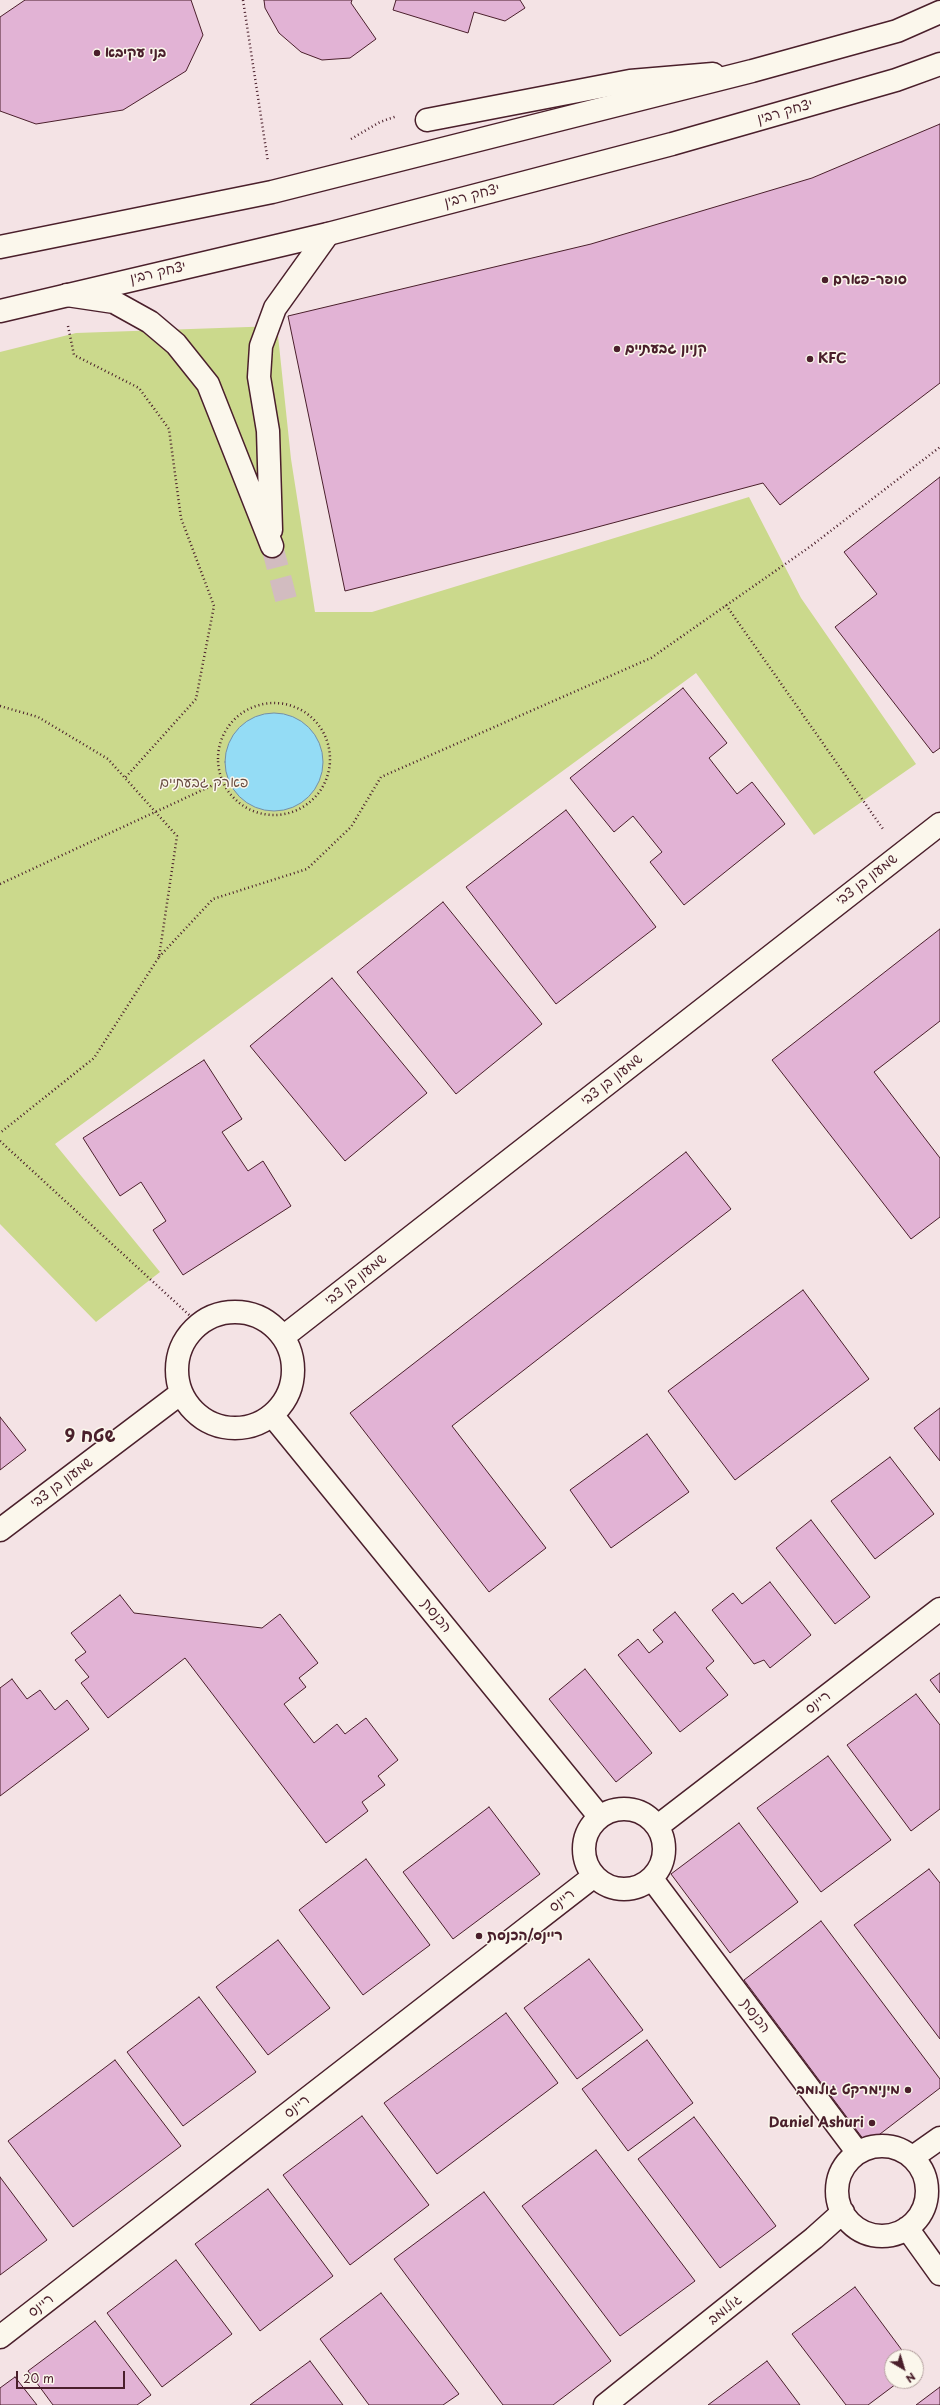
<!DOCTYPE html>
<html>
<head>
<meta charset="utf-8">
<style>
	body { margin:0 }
	#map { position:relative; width:940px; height:2405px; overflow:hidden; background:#f4e3e5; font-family:"Playpen Sans",sans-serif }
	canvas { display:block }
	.north { position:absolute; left:884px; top:2349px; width:40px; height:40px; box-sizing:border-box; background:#fbf7ec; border:1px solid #b4a19f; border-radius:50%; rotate:142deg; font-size:11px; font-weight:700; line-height:16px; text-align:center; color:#4a1f2b }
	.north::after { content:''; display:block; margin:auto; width:14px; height:18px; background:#4a1f2b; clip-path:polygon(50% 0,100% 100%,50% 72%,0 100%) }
	.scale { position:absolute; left:16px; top:2371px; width:109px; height:18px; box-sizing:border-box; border:2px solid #4a1f2b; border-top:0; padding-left:5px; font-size:12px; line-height:14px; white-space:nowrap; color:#4a1f2b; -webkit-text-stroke:3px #fbf7ec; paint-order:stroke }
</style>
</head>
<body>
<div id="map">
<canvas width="940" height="2405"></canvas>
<div class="north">N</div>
<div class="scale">20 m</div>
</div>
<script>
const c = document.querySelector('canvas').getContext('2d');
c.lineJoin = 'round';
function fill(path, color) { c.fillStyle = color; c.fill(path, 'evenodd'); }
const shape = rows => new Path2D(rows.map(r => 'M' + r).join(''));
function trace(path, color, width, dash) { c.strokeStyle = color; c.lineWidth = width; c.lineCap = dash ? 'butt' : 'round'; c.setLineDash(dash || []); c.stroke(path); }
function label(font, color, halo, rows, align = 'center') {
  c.font = font + ' "Playpen Sans","Playpen Sans Hebrew",sans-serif'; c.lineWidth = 3; c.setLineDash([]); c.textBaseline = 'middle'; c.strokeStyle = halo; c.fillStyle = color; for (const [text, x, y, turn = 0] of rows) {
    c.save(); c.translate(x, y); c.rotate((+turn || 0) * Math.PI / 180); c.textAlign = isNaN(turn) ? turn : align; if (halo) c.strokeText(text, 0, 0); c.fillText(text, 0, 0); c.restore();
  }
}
fill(shape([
	[277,326,291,459,315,612,372,612,749,497,801,598,916,764,814,835,696,673,55,1144,160,1272,96,1322,0,1224,0,352,76,333]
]), '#cbd98c');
const water = shape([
	'225 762a49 49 0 1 1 98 0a49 49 0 1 1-98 0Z'
]);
fill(water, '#94dcf5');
trace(water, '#7690a4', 1);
const building = shape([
	[25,0,191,0,203,35,186,71,123,110,36,124,0,111,0,17,25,0],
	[264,0,352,0,351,3,376,39,350,58,322,60,301,52,279,33,265,8,264,0],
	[396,0,520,0,525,8,505,21,474,12,468,33,393,10,396,0],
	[940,124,940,383,780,505,763,483,575,533,345,591,288,316,591,244,812,178,940,124],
	[940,477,940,748,933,753,835,627,877,594,844,552,940,477],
	[683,688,727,743,709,758,737,794,752,782,785,824,684,905,650,862,662,852,633,816,614,832,570,778,683,688],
	[566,810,656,927,556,1004,466,887,566,810],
	[443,902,542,1024,456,1094,357,972,443,902],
	[940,929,940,1021,874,1072,940,1158,940,1217,911,1239,772,1060,940,929],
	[332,978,427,1093,345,1161,250,1046,332,978],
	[204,1060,242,1119,222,1132,248,1171,263,1161,291,1206,183,1275,153,1230,166,1221,141,1182,120,1196,83,1138,204,1060],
	[686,1152,731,1209,452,1426,546,1548,489,1592,350,1413,686,1152],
	[803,1290,869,1379,735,1480,668,1391,803,1290],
	[940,1408,940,1461,914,1428,940,1408],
	[0,1417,26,1450,0,1470,0,1417],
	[647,1434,689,1492,611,1548,570,1490,647,1434],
	[890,1457,934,1514,875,1559,831,1501,890,1457],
	[811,1520,870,1597,835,1624,776,1548,811,1520],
	[770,1582,811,1635,770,1668,764,1660,754,1664,712,1610,733,1593,742,1604,770,1582],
	[120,1595,134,1613,262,1628,280,1614,318,1663,299,1678,306,1687,284,1704,314,1743,337,1724,345,1734,366,1718,398,1760,378,1776,385,1785,362,1802,368,1811,326,1843,185,1658,108,1718,81,1683,89,1677,75,1660,86,1652,71,1633,120,1595],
	[675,1612,714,1661,706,1668,728,1695,680,1732,618,1655,638,1639,649,1653,663,1642,653,1630,675,1612],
	[585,1669,652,1753,616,1782,549,1699,585,1669],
	[940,1673,940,1693,930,1680,940,1673],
	[12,1679,27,1699,40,1690,55,1710,67,1700,89,1729,0,1796,0,1688,12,1679],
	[916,1694,940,1725,940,1809,911,1831,847,1745,916,1694],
	[828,1756,891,1840,821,1892,757,1808,828,1756],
	[489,1807,540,1874,453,1939,403,1872,489,1807],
	[739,1823,798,1902,730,1953,671,1874,739,1823],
	[366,1859,430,1945,363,1995,299,1910,366,1859],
	[929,1869,940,1883,940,2039,854,1925,929,1869],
	[821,1921,940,2079,940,2088,867,2144,744,1980,821,1921],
	[278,1940,330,2008,268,2055,216,1987,278,1940],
	[589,1959,643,2030,577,2079,524,2008,589,1959],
	[199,1997,256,2072,183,2126,127,2052,199,1997],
	[506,2013,558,2083,437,2174,384,2103,506,2013],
	[647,2040,693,2103,628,2151,582,2089,647,2040],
	[115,2060,181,2146,73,2227,8,2141,115,2060],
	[362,2116,429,2205,350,2265,283,2175,362,2116],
	[694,2117,776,2226,720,2268,638,2159,694,2117],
	[596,2150,695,2281,620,2336,522,2206,596,2150],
	[0,2177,47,2240,0,2275,0,2177],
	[268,2189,333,2276,260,2331,195,2244,268,2189],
	[484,2192,611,2361,553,2405,503,2405,394,2259,484,2192],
	[176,2260,232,2334,162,2387,107,2313,176,2260],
	[855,2287,907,2357,892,2357,892,2381,900,2381,868,2405,846,2405,792,2334,855,2287],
	[381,2293,459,2394,443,2405,369,2405,320,2339,381,2293],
	[95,2321,151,2395,137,2405,53,2405,28,2371,95,2321],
	[310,2361,343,2405,250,2405,310,2361],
	[767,2361,800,2405,708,2405,767,2361],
	[15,2377,37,2405,0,2405,0,2388,15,2377],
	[940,2387,940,2405,916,2405,940,2387]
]);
fill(building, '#e2b3d5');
trace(building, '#4a1f2b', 1);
trace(shape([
	[272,546,287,603]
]), '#d2bcc0', 22, [22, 11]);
const minor = shape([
	[427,120,630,81,713,74],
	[67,295,114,302,150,322,176,344,208,384,272,546],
	[271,530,268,431,259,377,261,346,275,308,328,234],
	'177 1370a58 58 0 1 1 116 0a58 58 0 1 1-116 0Z',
	[283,1337,940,824],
	[272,1415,599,1816],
	[0,1530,181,1393],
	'584 1849a40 40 0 1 1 80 0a40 40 0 1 1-80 0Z',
	[658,1826,940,1609],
	[652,1879,858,2153],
	'837 2191a45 45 0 1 1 90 0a45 45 0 1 1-90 0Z',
	[913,2157,940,2138],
	[907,2228,940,2274],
	[0,2337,594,1876],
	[605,2405,814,2238,843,2212]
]);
const major = shape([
	[0,247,272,192,752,71,897,31,940,12],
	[0,311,328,234,672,144,896,80,940,64]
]);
trace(minor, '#4a1f2b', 25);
trace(major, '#4a1f2b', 25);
trace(shape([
	[243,0,268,162],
	[351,139,380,122,397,116],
	[68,326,74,355,139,388,169,429,181,518,214,606,196,699,125,778],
	[726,605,883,829],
	'218 759a56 56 0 1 1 112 0a56 56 0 1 1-112 0Z',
	[0,706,38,717,108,759,177,836,159,957,94,1058,0,1133],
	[0,884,222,781],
	[159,957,213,899,307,869,351,827,381,777,651,658,811,546,940,447],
	[0,1141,199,1324]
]), '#4a1f2b', 2.5, [1, 3]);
trace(minor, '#fbf7ec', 22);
trace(major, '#fbf7ec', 22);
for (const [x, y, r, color] of [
	[97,53,4,"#4a1f2b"],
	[825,280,4,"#4a1f2b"],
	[617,349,4,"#4a1f2b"],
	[810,359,4,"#4a1f2b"],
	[479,1936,4,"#4a1f2b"],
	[908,2090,4,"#4a1f2b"],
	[872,2123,4,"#4a1f2b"]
]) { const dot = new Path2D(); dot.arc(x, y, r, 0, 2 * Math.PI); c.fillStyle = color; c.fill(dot); trace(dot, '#fbf7ec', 1.5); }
label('bold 14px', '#4a1f2b', '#fbf7ec', [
	["בני עקיבא",105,53],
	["סופר-פארם",833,280],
	["קניון גבעתיים",625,349],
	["KFC",818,359],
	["ריינס/הכנסת",487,1936],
	["מינימרקט גולומב",900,2090,"right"],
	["Daniel Ashuri",864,2123,"right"]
], 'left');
label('14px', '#4a1f2b', '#fbf7ec', [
	["יצחק רבין",785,112,-16],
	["יצחק רבין",472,196,-15],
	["יצחק רבין",158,273,-13],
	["שמעון בן צבי",867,880,-38],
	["שמעון בן צבי",612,1080,-38],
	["שמעון בן צבי",356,1280,-38],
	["שמעון בן צבי",62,1483,-37],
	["הכנסת",436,1616,51],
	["ריינס",818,1703,-38],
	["ריינס",562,1901,-38],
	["הכנסת",755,2016,53],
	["ריינס",297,2107,-38],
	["ריינס",41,2306,-38],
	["גולומב",725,2310,-39]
]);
label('14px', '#6a4e43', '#fbf7ec', [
	["פארק גבעתיים",204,783]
]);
label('bold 18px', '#4a1f2b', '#fbf7ec', [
	["שטח 9",90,1437]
]);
</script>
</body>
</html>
